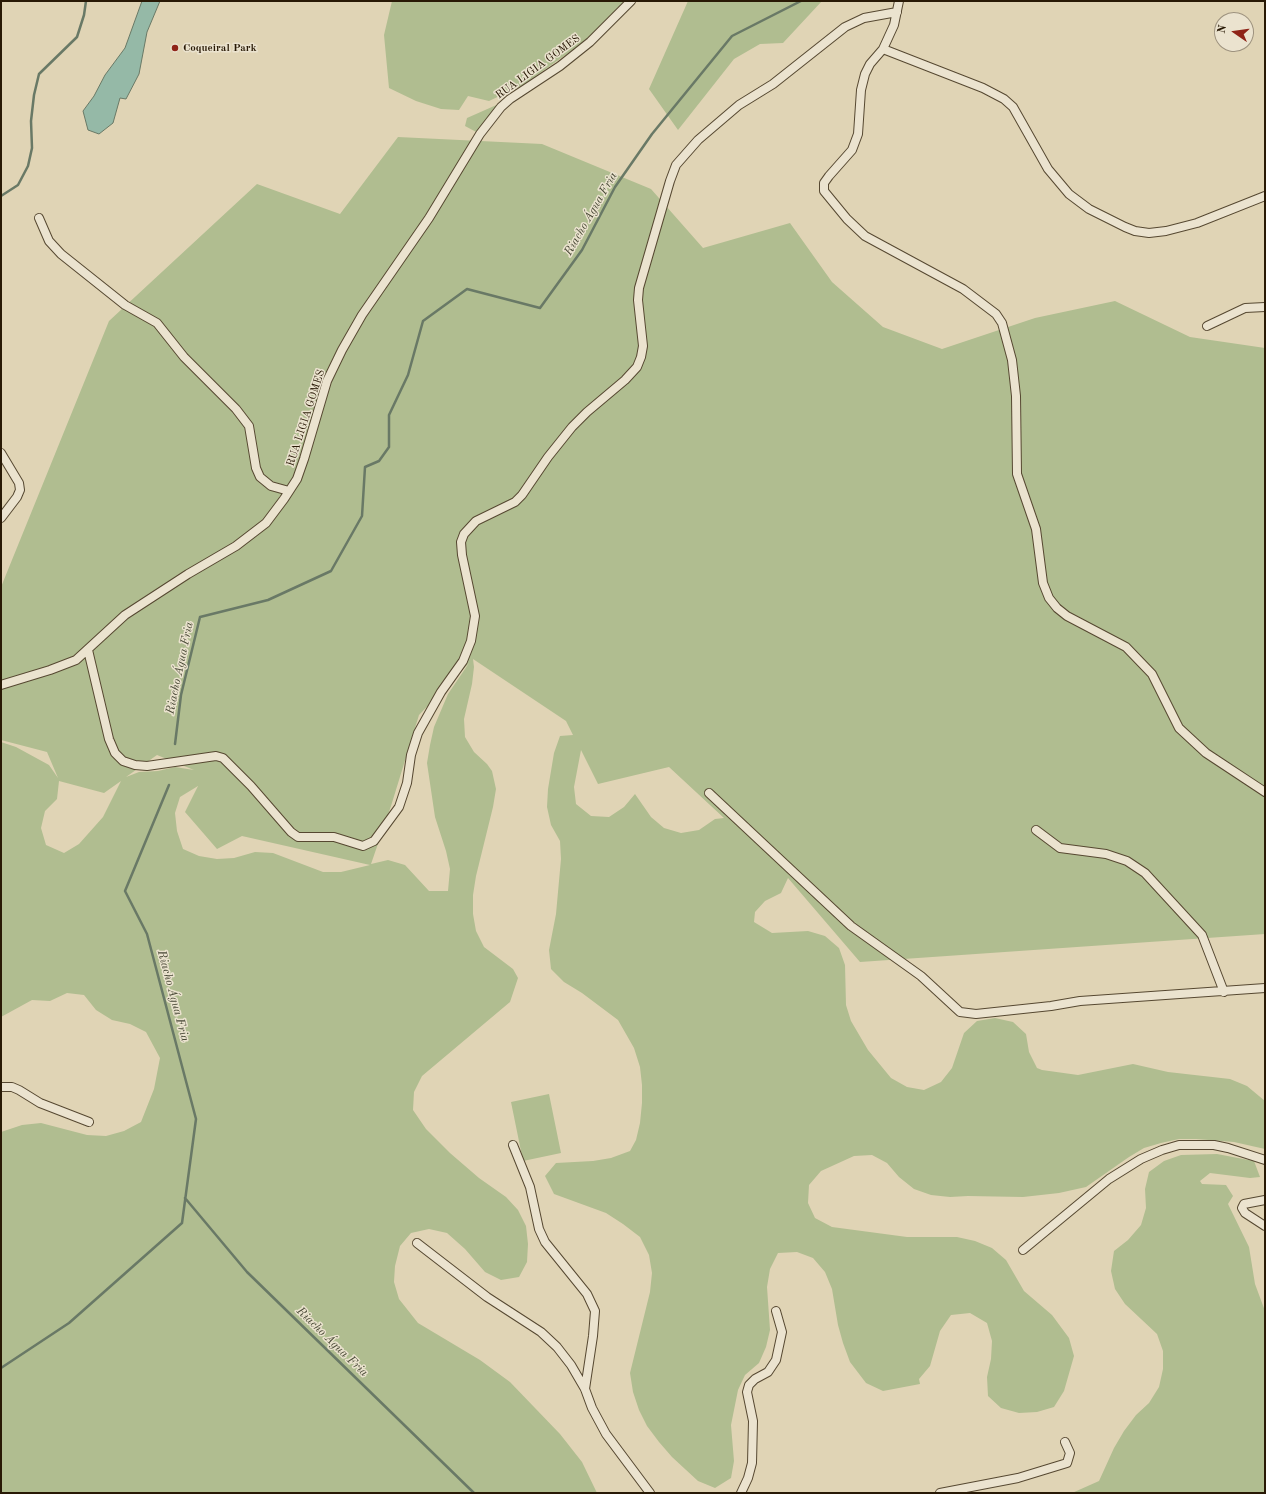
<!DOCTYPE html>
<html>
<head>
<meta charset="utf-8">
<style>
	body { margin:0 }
	#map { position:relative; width:1266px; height:1494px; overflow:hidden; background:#e0d4b5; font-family:"Old Standard TT",serif }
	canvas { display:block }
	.frame { position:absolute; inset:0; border:2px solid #281905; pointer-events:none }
	.north { position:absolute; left:1214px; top:12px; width:40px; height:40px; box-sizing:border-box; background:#ebe3cf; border:1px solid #9d927e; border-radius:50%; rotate:283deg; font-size:11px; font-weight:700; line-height:16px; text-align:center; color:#281905 }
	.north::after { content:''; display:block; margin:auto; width:14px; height:18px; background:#8f2418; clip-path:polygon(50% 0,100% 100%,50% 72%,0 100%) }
</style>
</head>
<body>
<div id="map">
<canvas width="1266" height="1494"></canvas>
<div class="frame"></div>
<div class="north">N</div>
</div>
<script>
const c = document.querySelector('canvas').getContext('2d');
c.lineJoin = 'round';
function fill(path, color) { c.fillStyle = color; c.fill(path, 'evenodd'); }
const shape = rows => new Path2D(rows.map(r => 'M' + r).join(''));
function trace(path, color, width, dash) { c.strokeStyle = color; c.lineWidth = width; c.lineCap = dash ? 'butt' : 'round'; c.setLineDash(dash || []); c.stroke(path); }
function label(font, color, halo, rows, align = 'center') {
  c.font = font + ' "Old Standard TT",serif'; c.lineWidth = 3; c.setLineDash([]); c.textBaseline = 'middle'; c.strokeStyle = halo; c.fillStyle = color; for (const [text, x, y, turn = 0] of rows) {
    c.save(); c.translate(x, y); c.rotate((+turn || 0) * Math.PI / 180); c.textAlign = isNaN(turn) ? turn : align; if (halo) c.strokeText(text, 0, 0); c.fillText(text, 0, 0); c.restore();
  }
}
fill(shape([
	[392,1,627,1,581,44,523,85,489,101,468,96,459,110,441,109,416,101,389,88,384,35],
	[688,1,822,1,783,43,760,44,734,59,678,130,649,89],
	[510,99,480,134,465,126,467,118],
	[398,137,542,144,651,189,703,248,790,223,832,282,883,327,942,349,1035,318,1115,301,1190,337,1265,348,1265,934,860,962,788,878,781,893,765,901,755,912,754,922,772,933,808,931,825,936,839,948,845,965,846,1005,851,1021,868,1050,891,1078,907,1087,924,1090,941,1082,952,1068,964,1033,977,1021,995,1018,1013,1022,1026,1034,1029,1052,1037,1068,1042,1070,1078,1075,1133,1064,1168,1072,1230,1079,1247,1086,1265,1101,1265,1149,1234,1142,1196,1139,1179,1139,1161,1143,1144,1148,1129,1157,1086,1187,1059,1193,1023,1197,968,1196,950,1197,931,1195,914,1189,899,1177,887,1163,872,1155,854,1156,821,1171,809,1185,808,1203,815,1218,832,1227,907,1237,957,1237,975,1241,992,1248,1006,1260,1024,1291,1052,1315,1069,1338,1074,1356,1064,1391,1054,1407,1037,1412,1019,1413,1001,1408,988,1396,987,1377,991,1359,992,1341,987,1323,970,1313,951,1315,940,1331,930,1366,919,1379,920,1384,883,1391,866,1383,850,1362,843,1343,838,1325,832,1289,825,1272,813,1258,797,1252,778,1253,770,1269,767,1287,770,1330,766,1347,759,1363,745,1375,738,1390,731,1425,734,1461,731,1478,715,1488,698,1481,672,1457,659,1442,647,1426,639,1410,633,1392,630,1373,650,1292,652,1273,649,1255,640,1237,623,1224,606,1213,554,1194,545,1176,556,1163,593,1161,611,1158,630,1151,636,1140,640,1123,642,1103,642,1085,640,1067,634,1048,618,1020,582,993,564,982,551,969,549,950,556,914,561,859,560,841,551,825,547,807,548,789,554,753,560,736,573,735,566,721,473,659,474,667,472,684,464,719,465,737,474,752,487,764,492,771,496,789,493,807,476,876,473,895,473,914,476,931,484,947,513,969,518,978,510,1002,422,1076,414,1092,413,1110,426,1129,450,1153,479,1178,506,1197,518,1210,526,1226,528,1244,527,1262,519,1277,501,1280,485,1272,465,1249,447,1233,429,1229,411,1233,400,1246,395,1266,394,1282,399,1299,418,1323,480,1360,510,1382,560,1434,582,1462,597,1493,253,1493,247,1492,1,1493,1,1132,22,1125,41,1123,87,1135,106,1136,124,1131,141,1122,154,1089,160,1058,146,1032,130,1024,112,1020,96,1010,84,995,67,993,50,1001,32,1000,1,1017,1,742,16,747,49,765,58,778,47,752,1,740,1,587,109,321,257,184,340,214],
	[469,663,448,694,434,727,430,745,427,763,435,817,446,851,450,869,448,891,429,891,405,865,388,860,371,864,391,806,419,715],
	[581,750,598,784,669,767,724,818,715,819,699,830,681,833,664,828,651,817,635,794,624,807,609,817,591,816,576,804,574,787],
	[157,755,194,770,175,767,158,771,139,772,126,777],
	[59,781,104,793,121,781,103,817,79,844,64,853,46,845,41,828,45,811,57,799],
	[198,786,185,812,217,849,242,836,370,865,341,872,323,872,273,853,255,852,234,858,217,859,199,856,183,849,177,831,175,813,180,797],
	[549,1094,561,1153,523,1161,511,1102],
	[1217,1154,1254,1161,1260,1177,1250,1178,1210,1173,1200,1181,1202,1184,1226,1185,1233,1196,1228,1204,1249,1247,1255,1284,1265,1311,1265,1493,1072,1493,1099,1481,1114,1448,1124,1431,1136,1415,1149,1403,1159,1387,1163,1369,1163,1351,1157,1334,1125,1304,1115,1289,1111,1271,1114,1251,1128,1240,1141,1225,1146,1208,1145,1189,1149,1172,1164,1161,1181,1155]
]), '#b0bd90');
const water = shape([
	[142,1,160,1,147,32,139,74,126,99,120,98,113,123,99,134,88,130,83,111,94,96,105,75,125,48,142,1]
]);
fill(water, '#95b9a7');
trace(water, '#697966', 1);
trace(shape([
	[1,196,18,185,28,166,32,148,31,121,34,95,39,74,77,37,84,15,86,1],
	[175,744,181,695,200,617,268,600,331,571,362,516,365,467,379,461,389,447,389,415,408,375,423,321,467,289,540,308,582,250,615,187,652,134,732,36,801,1],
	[185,1198,247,1272,474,1493],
	[1,1368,69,1323,182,1223,196,1119,147,934,125,891,169,785]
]), '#697966', 2.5);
const minor = shape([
	[899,1,894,25,883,49,870,64,865,74,861,90,858,134,852,150,829,176,824,183,824,191,847,219,865,236,963,289,996,314,1002,323,1012,360,1016,396,1017,474,1036,529,1043,583,1049,598,1057,608,1067,616,1126,647,1152,674,1179,728,1206,753,1265,792],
	[883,49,983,88,1004,99,1013,107,1048,169,1069,194,1089,209,1125,227,1135,231,1149,233,1166,231,1197,223,1265,196],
	[39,218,49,241,61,254,125,305,157,323,184,357,236,409,249,426,256,468,260,477,271,486,289,491],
	[1207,326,1245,308,1265,307],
	[1,453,19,483,20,490,17,497,1,518],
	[88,650,109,739,115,753,123,761,135,765,147,766,209,757,216,756,223,758,251,786,291,832,298,837,334,837,363,846,374,841,399,807,407,783,411,755,418,733,441,692,463,661,471,641,475,616,462,555,461,542,464,534,476,521,515,502,522,495,548,457,572,427,587,412,625,380,637,367,641,357,643,346,638,300,639,288,670,181,676,165,698,140,739,105,773,84,845,27,864,18,897,12],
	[1,685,50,670,76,660,125,615,188,574,236,546,266,523,284,499,297,479,304,459,327,381,342,350,362,315,429,218,480,134,501,107,510,99,560,66,590,42,631,1],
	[709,793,851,926,921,976,960,1012,976,1014,1051,1006,1080,1001,1265,988],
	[1036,830,1060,848,1106,854,1127,861,1145,873,1202,935,1224,992],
	[1,1087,12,1087,19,1090,40,1103,89,1122],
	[513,1145,530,1187,539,1229,545,1242,587,1294,595,1311,593,1336,585,1389],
	[1265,1200,1244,1204,1242,1208,1245,1213,1265,1226],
	[417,1243,487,1297,541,1332,557,1347,571,1365,585,1389,592,1408,606,1434,650,1493],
	[1023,1250,1109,1179,1141,1159,1162,1150,1179,1145,1214,1145,1228,1148,1265,1160],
	[741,1493,748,1478,752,1463,753,1421,747,1392,749,1385,755,1379,768,1372,776,1360,782,1332,776,1311],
	[940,1493,1018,1478,1067,1463,1070,1453,1065,1442]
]);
trace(minor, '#564831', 10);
trace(minor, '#ebe3cf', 8);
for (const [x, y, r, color] of [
	[175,48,4,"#8f2418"]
]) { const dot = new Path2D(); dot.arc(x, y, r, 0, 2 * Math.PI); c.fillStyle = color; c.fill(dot); trace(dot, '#ebe3cf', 1.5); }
label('bold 11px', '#281905', '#ebe3cf', [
	["Coqueiral Park",183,48]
], 'left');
label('11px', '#281905', '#ebe3cf', [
	["RUA LIGIA GOMES",538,67,-36],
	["RUA LIGIA GOMES",306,418,-72]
]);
label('italic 12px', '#494936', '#ebe3cf', [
	["Riacho Água Fria",591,214,-60],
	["Riacho Água Fria",180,668,-78],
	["Riacho Água Fria",173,996,75],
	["Riacho Água Fria",332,1342,44]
]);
</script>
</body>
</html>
